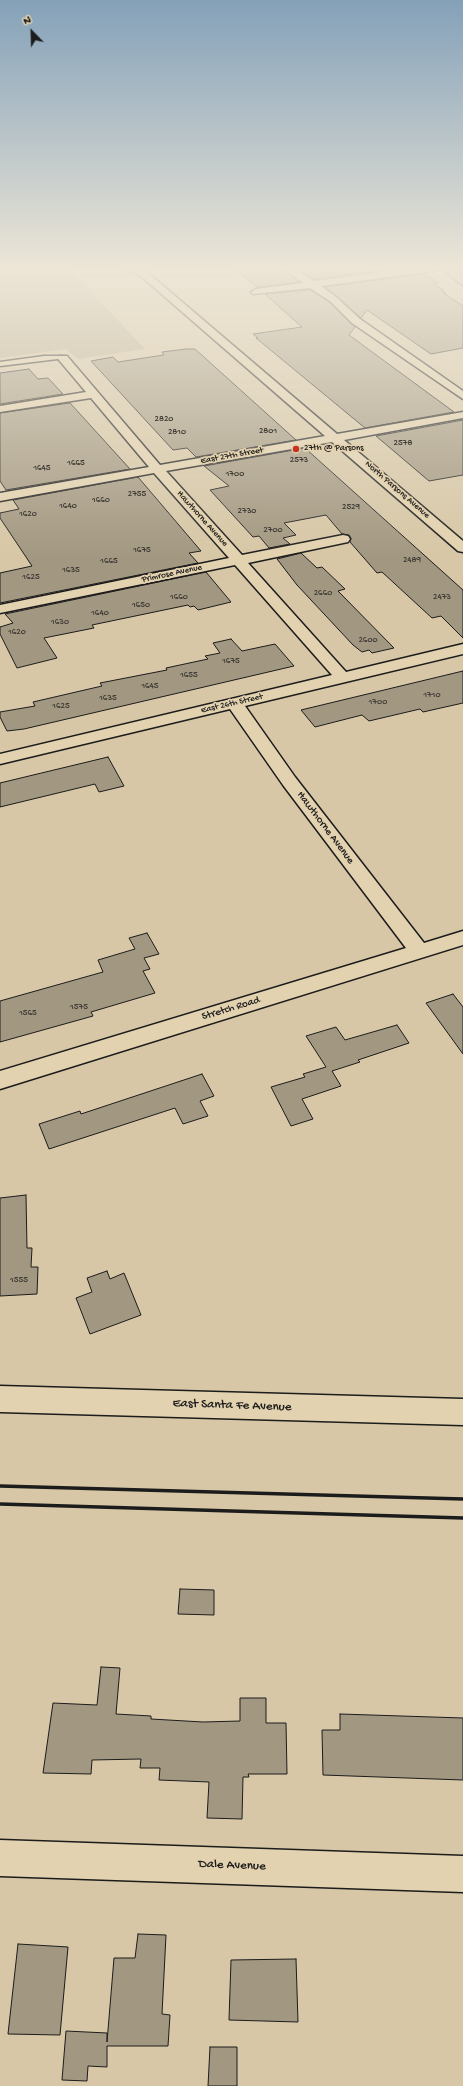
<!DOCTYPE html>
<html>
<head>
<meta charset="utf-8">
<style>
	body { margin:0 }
	#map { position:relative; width:463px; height:2086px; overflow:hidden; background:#d7c7a6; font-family:"Gochi Hand",sans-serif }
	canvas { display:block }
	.north { position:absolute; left:12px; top:12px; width:40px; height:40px; -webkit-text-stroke:3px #e3d2af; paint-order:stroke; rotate:337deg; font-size:11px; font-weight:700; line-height:16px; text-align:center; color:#1c1c1c }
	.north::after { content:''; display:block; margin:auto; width:14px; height:18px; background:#1c1c1c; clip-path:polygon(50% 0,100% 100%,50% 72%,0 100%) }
</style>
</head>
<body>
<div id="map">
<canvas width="463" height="2086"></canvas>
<div class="north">N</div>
</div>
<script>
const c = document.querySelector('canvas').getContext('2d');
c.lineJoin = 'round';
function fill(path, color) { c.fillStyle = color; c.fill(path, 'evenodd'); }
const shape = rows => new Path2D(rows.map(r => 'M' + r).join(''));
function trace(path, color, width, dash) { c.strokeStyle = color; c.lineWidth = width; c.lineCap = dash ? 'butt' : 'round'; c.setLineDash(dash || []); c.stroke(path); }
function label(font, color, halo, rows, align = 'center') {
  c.font = font + ' "Gochi Hand",sans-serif'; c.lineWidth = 3.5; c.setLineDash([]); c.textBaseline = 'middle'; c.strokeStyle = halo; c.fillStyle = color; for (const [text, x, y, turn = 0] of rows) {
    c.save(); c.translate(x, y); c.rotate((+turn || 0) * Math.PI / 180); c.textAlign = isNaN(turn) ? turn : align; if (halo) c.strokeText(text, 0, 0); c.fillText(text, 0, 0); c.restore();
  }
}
fill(shape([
	[0,267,68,267,145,349,78,359,66,349,0,358]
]), '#b8ab8f');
const building = shape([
	[233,267,280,267,299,282,257,287,233,267],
	[295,267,410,267,314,279,295,267],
	[424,274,439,283,433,284,444,290,441,290,446,293,443,293,463,306,463,348,431,354,367,310,361,318,325,287,424,274],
	[310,290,329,302,355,327,349,335,454,412,365,428,256,338,258,338,253,334,302,327,265,294,310,290],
	[186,349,195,349,296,440,196,457,187,448,173,450,91,361,113,357,118,362,164,355,162,352,186,349],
	[29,369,38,379,48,378,63,394,0,404,0,373,29,369],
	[70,403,130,469,6,490,0,481,0,413,70,403],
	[463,420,463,475,429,481,376,436,463,420],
	[305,448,463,590,463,638,441,616,432,618,382,572,377,573,350,542,351,538,349,535,342,534,326,515,284,523,296,535,283,538,290,544,269,548,259,536,253,537,210,490,229,486,204,466,305,448],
	[138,477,201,551,189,553,198,563,0,603,0,573,32,566,0,518,0,513,19,509,13,500,138,477],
	[301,553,317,568,322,567,345,589,338,591,394,648,372,653,369,650,362,652,353,645,297,585,277,559,301,553],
	[206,572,231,602,198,610,194,606,190,607,188,605,92,625,94,628,44,638,57,658,17,668,0,634,0,627,13,623,5,614,206,572],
	[231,639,242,651,275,644,294,666,24,729,7,731,0,717,0,712,35,706,33,702,102,686,100,683,167,670,166,668,208,659,205,656,220,653,213,643,231,639],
	[463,671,463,703,423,712,420,709,369,721,362,715,315,727,301,710,463,671],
	[108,757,124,786,99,792,95,784,0,807,0,783,108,757],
	[147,933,159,954,144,958,150,969,143,971,155,993,91,1012,93,1016,0,1042,0,1001,103,972,98,960,135,949,129,938,147,933],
	[453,994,463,1007,463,1054,426,1003,453,994],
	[397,1025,409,1043,358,1060,360,1062,332,1071,341,1086,302,1099,313,1119,291,1126,271,1087,305,1077,303,1074,326,1067,306,1036,336,1027,345,1040,397,1025],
	[202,1074,214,1096,200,1101,208,1116,183,1124,175,1108,49,1149,39,1124,80,1111,81,1114,202,1074],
	[26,1195,27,1248,32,1248,31,1267,38,1267,37,1294,0,1296,0,1198,26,1195],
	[107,1271,110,1279,124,1273,141,1315,90,1334,76,1298,92,1292,87,1278,107,1271],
	[180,1589,214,1590,214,1615,178,1614,180,1589],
	[101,1667,120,1668,116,1714,151,1716,151,1719,203,1722,240,1721,240,1698,266,1698,266,1723,286,1723,287,1774,248,1774,249,1777,243,1777,242,1819,207,1818,209,1782,159,1780,160,1768,140,1768,141,1759,92,1760,91,1774,43,1773,53,1703,97,1705,101,1667],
	[340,1714,463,1718,463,1780,323,1775,322,1730,340,1730,340,1714],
	[138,1934,166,1935,162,2014,170,2015,168,2046,107,2046,107,2067,88,2066,87,2081,62,2080,66,2031,107,2033,107,2042,114,1958,135,1958,138,1934],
	[18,1944,68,1947,60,2035,8,2034,18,1944],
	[296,1959,298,2022,229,2020,231,1960,296,1959],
	[210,2047,237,2047,237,2086,208,2086,210,2047]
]);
fill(building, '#a29780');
trace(building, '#1c1c1c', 1);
const lane = shape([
	[44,356,63,356,66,358,0,366,0,362,44,356]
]);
const street = shape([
	[121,267,134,267,148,273,337,434,463,412,463,418,344,440,463,541,463,552,458,551,332,442,166,471,242,555,343,535,348,536,350,539,348,542,248,563,346,672,463,644,463,654,245,706,295,777,424,943,463,931,463,945,0,1089,0,1071,406,948,283,785,230,709,0,764,0,754,332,675,235,565,0,613,0,605,229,558,154,473,0,501,0,493,149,467,91,398,0,412,0,406,86,392,59,360,58,358,59,356,67,356,160,465,325,436,142,277,121,267],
	[281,267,292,267,314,281,422,267,450,267,459,272,463,276,463,285,442,270,321,286,336,297,360,319,463,391,463,399,352,323,330,301,310,288,253,294,251,292,256,289,303,283,281,267],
	[0,1840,463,1856,463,1892,0,1876,0,1840]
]);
const secondary = shape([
	[0,1386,463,1399,463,1425,0,1412,0,1386]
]);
trace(lane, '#1c1c1c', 3);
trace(street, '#1c1c1c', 3);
trace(secondary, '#1c1c1c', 3);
fill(lane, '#e3d2af');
fill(street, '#e3d2af');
fill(secondary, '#e3d2af');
trace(shape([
	[0,1486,463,1499],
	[0,1504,463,1518]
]), '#1c1c1c', 3.5);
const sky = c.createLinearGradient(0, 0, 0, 559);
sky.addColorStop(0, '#84a1b9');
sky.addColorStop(0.48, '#ede6d7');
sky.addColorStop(1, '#ede6d700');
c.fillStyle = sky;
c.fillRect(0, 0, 463, 559);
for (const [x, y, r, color] of [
	[296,449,4,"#c8321e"]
]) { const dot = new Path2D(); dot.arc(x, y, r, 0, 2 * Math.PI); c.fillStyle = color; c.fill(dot); trace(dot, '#e3d2af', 1.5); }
label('9px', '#3e3b35', null, [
	["2820",164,420],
	["2801",268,432],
	["2810",177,433],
	["2578",403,444],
	["2573",299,461],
	["1665",76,464],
	["1645",42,469],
	["1700",235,475],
	["2755",137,495],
	["1660",101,501],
	["1640",68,507],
	["2529",351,508],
	["2730",247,512],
	["1620",28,515],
	["2700",273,531],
	["1675",142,551],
	["2489",412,561],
	["1665",109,562],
	["1635",71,571],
	["1625",31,578],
	["2660",323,594],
	["1660",179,598],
	["2473",442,598],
	["1650",141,606],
	["1640",100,614],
	["1630",60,623],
	["1620",17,633],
	["2600",368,641],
	["1675",231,662],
	["1655",189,676],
	["1645",150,687],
	["1710",432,696],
	["1635",108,699],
	["1700",378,703],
	["1625",61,707],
	["1575",79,1008],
	["1565",28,1014],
	["1555",19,1281]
]);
label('9px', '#1c1c1c', '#e3d2af', [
	["27th @ Parsons",304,449]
], 'left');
label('9px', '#1c1c1c', '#e3d2af', [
	["East 27th Street",232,456,-10],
	["North Parsons Avenue",397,490,41],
	["Hawthorne Avenue",202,519,48],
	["Primrose Avenue",172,574,-12],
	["East 26th Street",232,704,-13]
]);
label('11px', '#1c1c1c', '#e3d2af', [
	["Hawthorne Avenue",325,828,53],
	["Stretch Road",231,1009,-17]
]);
label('13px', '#1c1c1c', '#e3d2af', [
	["East Santa Fe Avenue",232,1406,2],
	["Dale Avenue",232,1866,2]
]);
</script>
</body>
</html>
